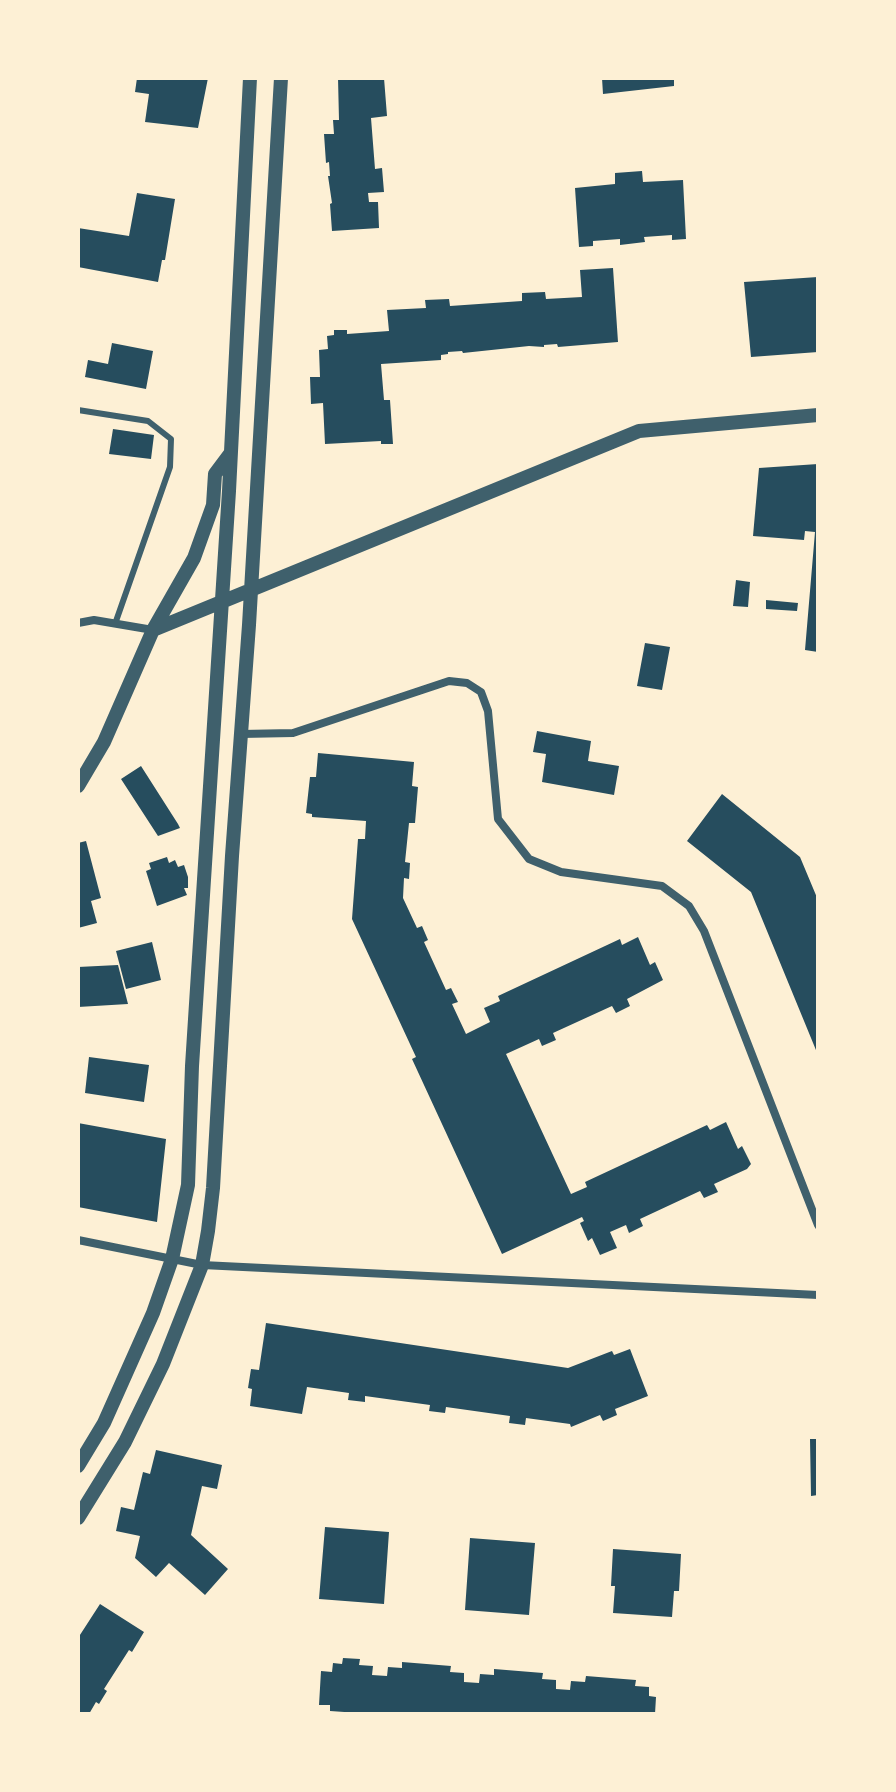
<!DOCTYPE html>
<html>
<head>
<meta charset="utf-8">
<style>
	body { margin:0 }
	#map { position:relative; width:896px; height:1792px; overflow:hidden; background:#fdf0d5; font-family:Bitter,serif }
	canvas { display:block }
	.frame { position:absolute; inset:0; border:80px solid #fdf0d5; pointer-events:none }
</style>
</head>
<body>
<div id="map">
<canvas width="896" height="1792"></canvas>
<div class="frame"></div>
</div>
<script>
const c = document.querySelector('canvas').getContext('2d');
c.lineJoin = 'round';
function fill(path, color) { c.fillStyle = color; c.fill(path, 'evenodd'); }
const shape = rows => new Path2D(rows.map(r => 'M' + r).join(''));
function trace(path, color, width, dash) { c.strokeStyle = color; c.lineWidth = width; c.lineCap = dash ? 'butt' : 'round'; c.setLineDash(dash || []); c.stroke(path); }
fill(shape([
	[137,78,208,78,198,128,145,122,149,94,135,92],
	[338,78,384,78,387,116,371,118,375,169,382,168,384,192,368,193,369,202,378,202,379,228,332,231,330,204,332,203,328,176,330,176,329,162,326,163,324,134,334,134,333,120,339,120],
	[602,78,674,78,674,86,603,94],
	[642,171,643,182,683,180,686,239,672,240,672,235,644,237,645,242,620,245,620,239,593,241,593,246,579,247,575,188,615,184,615,173],
	[137,193,175,199,165,260,162,260,158,282,78,267,78,228,129,236],
	[613,268,618,342,558,347,557,344,544,345,544,347,529,346,463,353,462,351,448,352,448,354,441,355,441,360,381,364,384,400,390,400,393,444,381,444,381,441,325,444,323,403,311,404,310,377,320,377,319,350,328,349,327,336,334,335,334,330,347,330,347,334,389,331,387,310,426,308,425,300,449,299,450,306,522,301,522,293,545,292,546,299,582,297,580,270],
	[818,277,818,352,751,357,744,282],
	[112,343,153,351,146,389,85,377,88,360,108,364],
	[113,429,154,435,151,459,109,454],
	[818,464,818,652,805,650,815,532,805,531,804,540,753,536,759,468],
	[736,580,750,582,748,607,733,606],
	[766,600,798,603,797,611,766,609],
	[645,643,670,647,662,690,637,686],
	[537,731,591,741,588,761,619,766,614,795,542,782,546,754,533,752],
	[318,753,414,762,412,786,418,787,415,823,409,823,405,862,410,863,409,879,404,878,403,898,417,928,422,926,428,940,424,942,446,990,451,988,458,1002,452,1004,466,1034,490,1022,484,1008,500,1001,498,996,620,939,622,945,638,937,650,965,655,962,663,980,627,999,630,1006,616,1013,612,1006,553,1033,556,1040,542,1046,539,1039,506,1054,571,1194,587,1187,585,1182,707,1125,710,1130,726,1122,738,1149,742,1146,751,1164,747,1169,714,1184,718,1192,704,1198,700,1191,640,1219,643,1226,629,1233,626,1225,610,1232,617,1248,600,1255,592,1238,588,1241,580,1223,584,1221,582,1217,502,1254,412,1059,416,1057,352,919,358,839,365,839,366,821,312,817,312,814,306,813,310,777,316,777],
	[141,766,178,824,180,828,158,836,121,779],
	[722,794,800,857,818,900,818,1055,751,892,687,841],
	[86,841,101,898,91,901,97,923,78,928,78,843],
	[167,857,169,863,175,860,178,867,184,865,188,877,188,888,184,888,187,895,157,906,146,871,151,869,149,863],
	[152,942,161,980,126,989,116,951],
	[118,965,128,1004,78,1007,78,967],
	[89,1057,149,1065,144,1102,85,1093],
	[78,1123,166,1139,157,1222,78,1207],
	[266,1323,568,1368,612,1351,614,1355,630,1349,648,1396,615,1409,617,1415,603,1421,600,1415,571,1427,570,1424,526,1418,525,1425,509,1423,510,1416,446,1407,445,1413,429,1411,430,1405,365,1396,365,1402,348,1400,349,1393,307,1387,302,1414,250,1406,252,1389,248,1388,251,1369,259,1370],
	[810,1439,818,1439,818,1495,811,1496],
	[156,1450,222,1465,217,1489,202,1486,191,1535,228,1569,205,1595,169,1563,156,1577,135,1558,140,1536,116,1531,121,1507,134,1510,143,1472,150,1474],
	[325,1527,389,1532,384,1604,319,1599],
	[470,1538,535,1543,529,1615,465,1610],
	[613,1549,681,1554,679,1591,674,1591,672,1617,613,1613,615,1586,611,1586],
	[100,1604,144,1632,132,1652,129,1650,104,1689,107,1691,99,1704,96,1702,89,1714,78,1714,78,1638],
	[343,1658,360,1659,359,1665,373,1666,372,1675,387,1676,388,1667,402,1668,402,1662,451,1666,450,1672,464,1673,464,1682,479,1683,480,1674,494,1675,494,1669,543,1673,542,1679,556,1680,556,1689,570,1690,571,1681,585,1682,586,1676,636,1680,635,1686,649,1687,649,1696,656,1697,655,1714,373,1714,330,1711,330,1705,319,1705,321,1671,332,1672,333,1663,342,1664]
]), '#264d5e');
trace(shape([
	[78,410,148,421,171,439,170,467,115,624]
]), '#3f606c', 6);
trace(shape([
	[78,623,94,620,153,630],
	[241,734,293,733,449,681,467,683,481,692,488,711,498,819,529,859,561,872,662,886,689,906,704,931,818,1225],
	[78,1240,202,1265,818,1295]
]), '#3f606c', 8);
trace(shape([
	[153,630,639,431,818,415],
	[78,786,104,742,153,630,194,558,213,505,215,474,230,454],
	[78,1466,104,1423,153,1313,172,1259,188,1185,192,1066,229,491,250,78],
	[78,1518,125,1442,163,1364,202,1265,208,1231,213,1188,232,856,249,625,281,78]
]), '#3f606c', 14);
</script>
</body>
</html>
